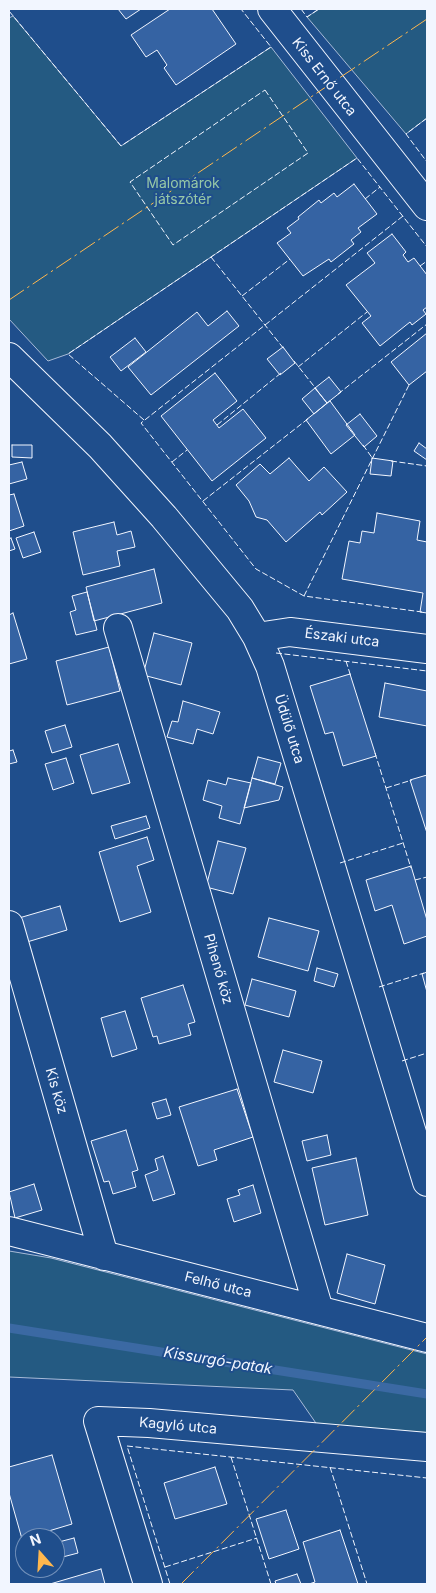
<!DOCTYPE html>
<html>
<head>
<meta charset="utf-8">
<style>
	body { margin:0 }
	#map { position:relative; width:436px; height:1593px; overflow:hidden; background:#1f4e8c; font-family:Inter,sans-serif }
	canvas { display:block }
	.frame { position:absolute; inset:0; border:10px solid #f2f6ff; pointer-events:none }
	.north { position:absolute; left:15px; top:1528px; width:50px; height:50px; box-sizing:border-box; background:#1f4e8c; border:1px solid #7391ba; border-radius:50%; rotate:341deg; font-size:14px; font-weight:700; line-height:20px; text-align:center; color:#f2f6ff }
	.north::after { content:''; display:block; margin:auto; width:18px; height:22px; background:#ffb74d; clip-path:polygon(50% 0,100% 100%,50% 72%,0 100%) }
</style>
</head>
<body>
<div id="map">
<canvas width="436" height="1593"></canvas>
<div class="frame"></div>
<div class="north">N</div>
</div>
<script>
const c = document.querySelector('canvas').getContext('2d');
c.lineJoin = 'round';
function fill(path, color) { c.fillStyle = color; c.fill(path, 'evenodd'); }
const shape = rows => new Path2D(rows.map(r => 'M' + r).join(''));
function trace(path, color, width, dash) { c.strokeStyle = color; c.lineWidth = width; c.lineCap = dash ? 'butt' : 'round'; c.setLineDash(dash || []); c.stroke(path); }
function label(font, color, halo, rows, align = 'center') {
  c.font = font + ' Inter,sans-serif'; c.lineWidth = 4; c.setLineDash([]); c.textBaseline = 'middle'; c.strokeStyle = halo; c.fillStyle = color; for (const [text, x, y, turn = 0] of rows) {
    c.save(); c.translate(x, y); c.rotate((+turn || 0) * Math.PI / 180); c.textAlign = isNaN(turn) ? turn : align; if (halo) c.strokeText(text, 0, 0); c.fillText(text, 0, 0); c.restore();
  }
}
const green = shape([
	[319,9,427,9,427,118,406,134,307,17,319,9],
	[13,16,121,146,271,47,357,158,68,354,48,361,9,319,9,18,13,16],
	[9,1251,51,1258,427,1354,427,1433,320,1429,293,1390,9,1377,9,1251]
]);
fill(green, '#245a82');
trace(green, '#a8bbd7', 1);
trace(shape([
	[9,1328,427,1394]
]), '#3b69a3', 9);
const building = shape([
	[118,9,141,9,126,19,118,9],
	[170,9,212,9,236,44,176,85,164,68,167,65,157,50,146,57,131,35,170,9],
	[354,184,377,214,358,228,361,232,351,240,354,244,331,262,329,259,303,276,277,243,291,233,287,228,299,219,298,217,319,200,321,203,334,193,337,197,354,184],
	[392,234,406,252,403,255,408,262,414,258,427,275,427,307,423,310,426,314,412,325,410,322,380,346,362,323,371,316,346,285,375,263,367,253,392,234],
	[227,311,239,326,151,395,128,367,197,312,208,326,227,311],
	[427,333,427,371,409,385,391,362,427,333],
	[135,338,146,352,121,371,110,357,135,338],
	[283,347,295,363,280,375,267,359,283,347],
	[215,373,237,401,213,420,219,428,243,409,266,438,212,481,161,416,215,373],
	[329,377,341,392,327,403,315,388,329,377],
	[315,388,327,403,314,414,302,399,315,388],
	[330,401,355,435,331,454,306,420,330,401],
	[360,414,377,436,364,447,346,425,360,414],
	[419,443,427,449,427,460,414,451,419,443],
	[12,445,32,445,32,458,12,457,12,445],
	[289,458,309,481,324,467,347,492,322,515,320,512,286,542,267,520,256,517,249,501,236,485,260,464,270,474,289,458],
	[372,458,393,461,391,476,370,474,372,458],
	[22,462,27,479,9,484,9,465,22,462],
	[14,494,24,526,9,531,9,495,14,494],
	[377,513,420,521,417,540,427,542,427,613,420,612,423,593,342,579,349,541,360,543,362,531,374,533,377,513],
	[114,522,117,535,131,531,135,547,117,551,120,566,83,575,73,532,114,522],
	[34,532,41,552,23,558,16,538,34,532],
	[11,538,15,549,9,551,9,539,11,538],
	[154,569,162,603,94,621,86,587,154,569],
	[87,592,97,630,76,635,70,612,76,610,72,596,87,592],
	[13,613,27,659,9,664,9,615,13,613],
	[154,633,192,643,181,685,143,675,154,633],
	[109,647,120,691,67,705,56,661,109,647],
	[350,674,376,756,343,766,333,732,325,734,310,686,350,674],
	[385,683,427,691,427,726,379,717,385,683],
	[183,701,220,712,213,734,197,729,193,744,167,737,172,721,178,722,183,701],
	[65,725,72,747,52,753,45,731,65,725],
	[118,744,130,783,92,794,80,755,118,744],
	[13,750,17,762,9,764,9,751,13,750],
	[258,757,281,763,275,784,252,778,258,757],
	[66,758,74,783,53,790,45,764,66,758],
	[427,775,427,833,410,780,427,775],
	[228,778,251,783,240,824,219,818,222,806,203,800,208,780,226,785,228,778],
	[252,778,283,787,279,800,244,808,252,778],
	[146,816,150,828,115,839,111,826,146,816],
	[147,837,154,860,137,866,151,912,120,922,99,852,147,837],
	[218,841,246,848,233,894,206,887,218,841],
	[411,866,427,920,427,936,404,944,392,905,375,911,366,880,411,866],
	[60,906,67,930,27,942,19,918,60,906],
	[269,918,319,931,308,971,258,957,269,918],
	[317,968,338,974,334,987,314,981,317,968],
	[427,972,427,992,422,974,427,972],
	[252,979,296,991,289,1017,245,1005,252,979],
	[183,985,195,1022,188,1024,191,1035,159,1044,157,1036,153,1037,141,998,183,985],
	[125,1011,137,1049,112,1057,101,1018,125,1011],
	[283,1050,322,1061,313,1093,274,1082,283,1050],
	[237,1089,253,1137,214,1150,217,1160,198,1166,179,1107,237,1089],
	[166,1099,171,1115,157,1119,152,1103,166,1099],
	[126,1130,138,1170,132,1172,136,1187,113,1194,109,1181,104,1182,91,1141,126,1130],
	[327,1135,331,1155,307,1161,302,1141,327,1135],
	[163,1156,175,1194,153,1201,145,1175,158,1170,155,1159,163,1156],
	[356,1158,368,1215,325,1225,312,1168,356,1158],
	[34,1184,42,1210,15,1218,9,1192,34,1184],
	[253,1185,261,1213,234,1222,227,1199,240,1195,238,1190,253,1185],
	[347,1254,385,1265,375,1304,337,1293,347,1254],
	[52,1455,72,1524,22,1539,9,1493,9,1467,52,1455],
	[215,1467,227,1504,175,1519,164,1483,215,1467],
	[286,1510,299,1549,269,1559,256,1519,286,1510],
	[340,1530,358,1584,309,1584,315,1582,303,1542,340,1530],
	[74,1538,78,1553,55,1559,55,1543,74,1538],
	[101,1569,105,1584,50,1584,101,1569],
	[297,1574,301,1584,276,1584,275,1581,297,1574]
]);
fill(building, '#3563a3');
trace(building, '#f2f6ff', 1);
const minor = shape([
	[272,9,427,206],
	[9,357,100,446,164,517,240,609,257,637,270,666,427,1182],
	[118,628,319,1310],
	[257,637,290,632,427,649],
	[9,925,104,1256],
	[9,1231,427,1338],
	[148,1584,98,1421,149,1423,427,1447]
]);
trace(minor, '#f2f6ff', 30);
trace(minor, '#1f4e8c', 28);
trace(shape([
	[301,9,307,17,319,9],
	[9,11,121,146,271,47,241,9],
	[265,90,308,153,173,245,130,182,265,90],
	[427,118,406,134,427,162],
	[365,199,380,187],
	[403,216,141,423,256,569,304,596,422,612],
	[9,255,9,258],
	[211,257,284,349],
	[420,266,427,261],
	[242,296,290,259],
	[294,361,317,390],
	[298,367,367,312],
	[338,394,427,324],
	[144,420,68,354,357,158,427,247],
	[217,425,281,373],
	[363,445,373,459],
	[391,461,427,466],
	[172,462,187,450],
	[203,501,309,418],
	[304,596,409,385],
	[276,653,427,671],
	[346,661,351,677],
	[375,753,411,868],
	[386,788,412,780],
	[340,863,403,843],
	[415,880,427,877],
	[379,987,424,973],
	[402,1061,427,1053],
	[231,1457,271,1584],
	[330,1467,367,1584],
	[165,1567,257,1538],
	[170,1584,127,1446,427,1478]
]), '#f2f6ff', 1, [6, 2.5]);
trace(shape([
	[9,300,427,19],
	[181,1584,427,1337]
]), '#ffb74d', 1, [18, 4, 2.5, 4]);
label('14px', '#f2f6ff', '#1f4e8c', [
	["Kiss Ernő utca",324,77,52],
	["Északi utca",342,638,7],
	["Üdülő utca",289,729,73],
	["Pihenő köz",218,969,74],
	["Kis köz",56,1091,74],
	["Felhő utca",218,1285,14],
	["Kagyló utca",178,1426,5]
]);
label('14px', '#97c8a6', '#1f4e8c', [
	["Malomárok",183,184],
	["játszótér",183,200]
]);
label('italic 15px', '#f2f6ff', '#1f4e8c', [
	["Kissurgó-patak",218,1361,9]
]);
</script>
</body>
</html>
